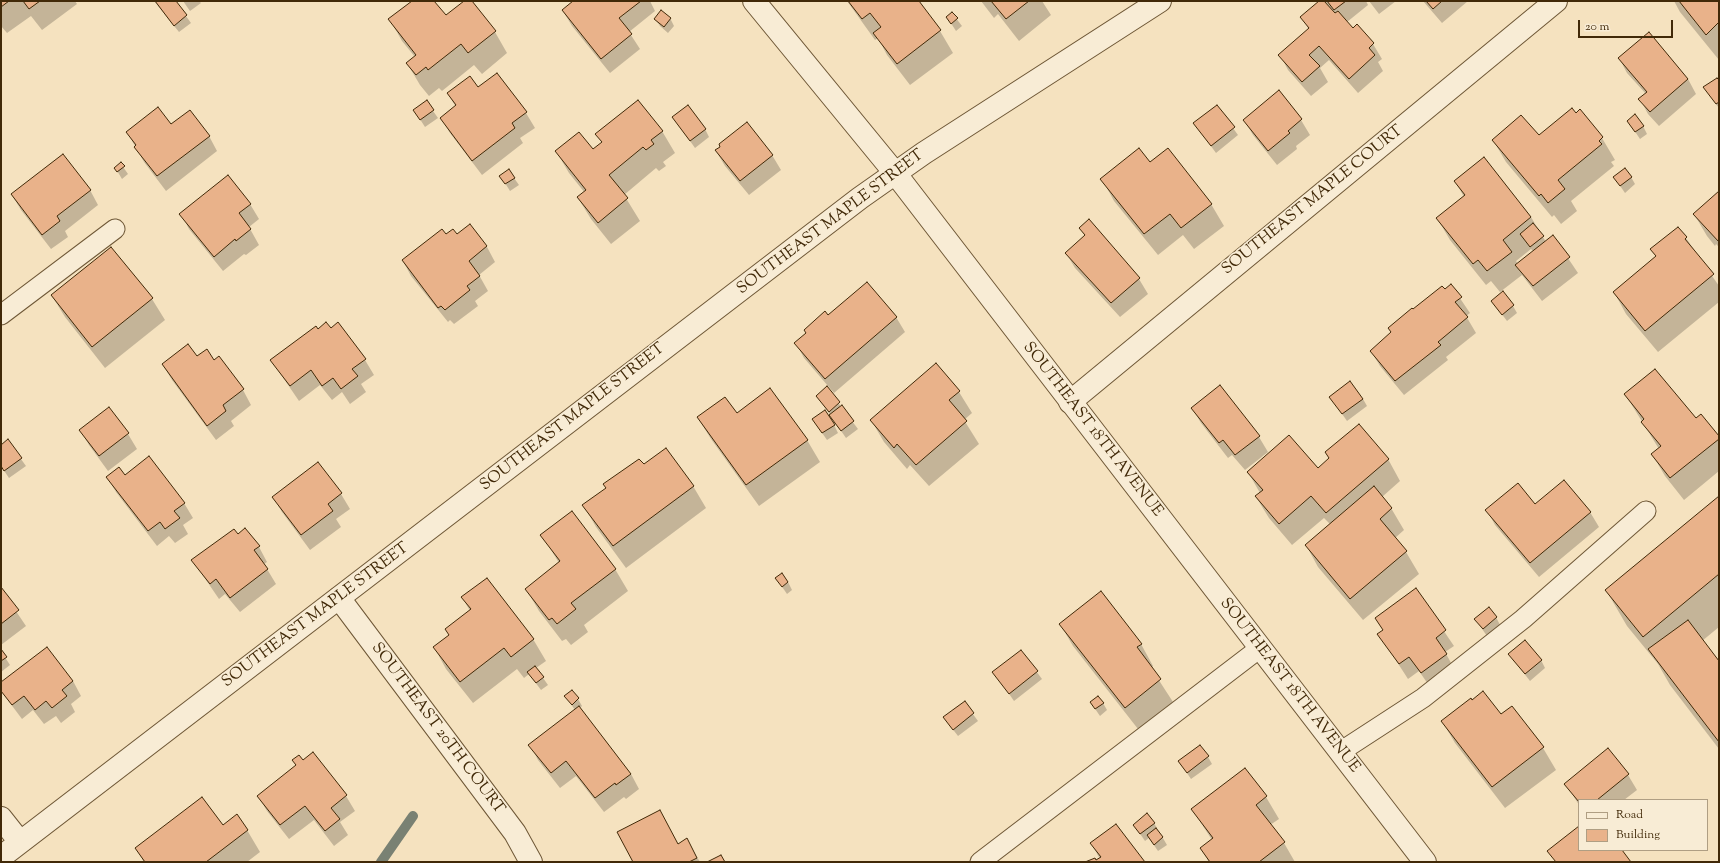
<!DOCTYPE html>
<html>
<head>
<meta charset="utf-8">
<style>
	body { margin:0 }
	#map { position:relative; width:1720px; height:863px; overflow:hidden; background:#f5e2bf; font-family:"Sorts Mill Goudy",serif }
	canvas { display:block }
	.frame { position:absolute; inset:0; border:2px solid #412908; pointer-events:none }
	.legend { position:absolute; left:1578px; top:799px; width:130px; height:52px; box-sizing:border-box; background:#f8ecd5; border:1px solid #af9e83; margin:0; padding:5px 7px; list-style:none; font-size:12px; color:#412908 }
	.legend li { display:flex; align-items:center; gap:8px; height:20px }
	.legend b { width:20px; border:1px solid #af9e83 }
	.scale { position:absolute; left:1578px; top:20px; width:95px; height:18px; box-sizing:border-box; border:2px solid #412908; border-top:0; padding-left:5px; font-size:12px; line-height:14px; white-space:nowrap; color:#412908; -webkit-text-stroke:3px #f8ecd5; paint-order:stroke }
</style>
</head>
<body>
<div id="map">
<canvas width="1720" height="863"></canvas>
<div class="frame"></div>
<ul class="legend">
<li><b style="height:5px;background:#f8ecd5"></b>Road</li>
<li><b style="height:11px;background:#e9b28a"></b>Building</li>
</ul>
<div class="scale">20 m</div>
</div>
<script>
const c = document.querySelector('canvas').getContext('2d');
c.lineJoin = 'round';
function fill(path, color) { c.fillStyle = color; c.fill(path, 'evenodd'); }
const shape = rows => new Path2D(rows.map(r => 'M' + r).join(''));
function trace(path, color, width, dash) { c.strokeStyle = color; c.lineWidth = width; c.lineCap = dash ? 'butt' : 'round'; c.setLineDash(dash || []); c.stroke(path); }
function label(font, color, halo, rows, align = 'center') {
  c.font = font + ' "Sorts Mill Goudy",serif'; c.lineWidth = 3; c.setLineDash([]); c.textBaseline = 'middle'; c.strokeStyle = halo; c.fillStyle = color; for (const [text, x, y, turn = 0] of rows) {
    c.save(); c.translate(x, y); c.rotate((+turn || 0) * Math.PI / 180); c.textAlign = isNaN(turn) ? turn : align; if (halo) c.strokeText(text, 0, 0); c.fillText(text, 0, 0); c.restore();
  }
}
fill(shape([
	[1,1,75,1,77,4,42,30,31,16,7,33,1,26],
	[154,1,175,1,191,23,179,32],
	[183,1,199,1,201,3,190,11],
	[414,1,433,1,445,17,465,1,471,1,495,32,507,53,482,74,474,65,442,91,439,88,429,96,420,85,407,63,415,57,402,41,390,20],
	[575,1,650,1,655,11,629,32,640,49,610,73,572,26,563,11],
	[847,1,917,1,940,31,953,53,910,85,887,55,878,38,875,40],
	[981,1,1042,1,1051,15,1019,41,998,14,994,18],
	[1320,1,1366,1,1368,5,1347,22,1353,29,1357,25,1373,44,1382,59,1378,62,1383,71,1358,93,1329,60,1320,68,1328,82,1311,96,1288,70,1280,55,1309,30,1302,17],
	[1369,1,1396,1,1379,14],
	[1423,1,1468,1,1442,23],
	[1674,1,1719,1,1719,60,1680,12],
	[952,13,962,26,956,31,947,17],
	[670,18,674,26,668,33,660,26,655,19],
	[1619,58,1688,79,1696,94,1659,126,1648,114,1640,99,1646,94,1627,73],
	[1719,82,1719,108,1709,95],
	[478,89,526,113,535,128,520,138,523,143,482,175,450,133,441,118,456,107,448,94],
	[1279,92,1301,120,1310,135,1296,146,1297,149,1277,165,1253,135,1244,120],
	[426,101,438,118,425,127,414,110],
	[1217,106,1238,135,1216,153,1194,123],
	[1580,111,1602,138,1615,160,1611,162,1614,166,1571,201,1577,211,1561,224,1554,215,1552,217,1506,162,1493,140,1538,137],
	[673,117,705,129,709,137,695,148],
	[1628,121,1643,126,1647,134,1640,139],
	[171,126,209,136,217,151,166,191,144,162,127,132],
	[662,131,675,153,663,162,666,166,659,171,656,168,624,195,640,221,611,244,591,219,578,198,585,193,569,173,556,151,593,151,602,143,597,135],
	[716,151,772,155,781,170,749,195,725,166],
	[1484,158,1531,217,1546,242,1553,236,1578,273,1542,301,1522,275,1500,292,1491,281,1486,285,1450,240,1437,218,1464,197,1455,181],
	[1531,249,1534,252,1518,264,1516,261],
	[1150,163,1211,204,1224,226,1194,249,1183,235,1158,255,1114,201,1102,179],
	[121,164,128,174,122,179,116,169],
	[1614,177,1631,177,1635,184,1625,193],
	[514,178,519,185,510,191,505,183],
	[90,190,98,205,65,231,68,237,51,249,21,210,12,195],
	[1719,193,1719,247,1716,244,1715,246,1707,236,1694,214],
	[250,204,259,219,249,227,259,245,246,255,244,254,223,271,189,229,181,214],
	[470,225,487,247,495,262,479,275,488,291,475,301,478,306,454,324,450,320,448,322,411,276,403,261,456,236],
	[1080,228,1139,279,1148,294,1120,317,1075,268,1066,253,1085,236],
	[1686,238,1719,286,1719,302,1658,352,1626,314,1614,292,1656,257,1651,249],
	[1451,285,1470,313,1466,316,1476,333,1446,357,1448,360,1404,395,1380,366,1371,351],
	[52,296,152,299,165,320,105,368,65,317],
	[1492,301,1513,306,1517,313,1507,321],
	[828,316,896,317,905,332,834,393,804,358,796,343],
	[338,324,365,360,374,375,361,384,366,392,350,404,342,392,332,400,320,385,299,401,271,360,331,329],
	[197,357,214,361,243,390,251,405,231,421,234,426,216,440,172,380,163,365],
	[936,365,959,392,972,413,964,420,979,444,929,486,910,465,907,469,884,442,871,420],
	[1220,387,1259,437,1268,452,1245,470,1232,455,1228,458,1201,423,1192,408],
	[827,388,858,429,846,438,817,396],
	[1625,394,1696,420,1719,438,1719,471,1684,500,1665,476,1652,454,1659,449],
	[1331,398,1363,399,1367,406,1347,421],
	[737,414,807,440,820,462,759,506,711,439,698,418],
	[834,425,838,433,827,440,818,427],
	[80,430,128,434,137,449,108,471,89,445],
	[8,441,26,466,9,478,1,466,1,446],
	[666,449,693,486,706,508,626,568,596,527,584,506],
	[1388,459,1400,481,1382,497,1391,508,1404,530,1395,538,1406,552,1419,574,1363,620,1318,567,1306,545,1330,524,1324,518,1292,545,1269,518,1256,497,1260,493,1248,472,1317,469],
	[125,476,184,503,193,518,183,525,188,534,175,543,169,536,157,546,116,492,107,477],
	[341,494,350,509,336,519,341,527,310,550,282,512,273,497],
	[1719,497,1719,627,1702,641,1719,663,1719,749,1670,685,1658,664,1627,626,1606,590],
	[1487,510,1590,512,1599,527,1539,577,1495,525],
	[237,535,259,547,267,562,264,564,276,584,240,612,225,594,219,599,193,561],
	[542,535,615,569,628,591,584,625,588,632,571,645,566,639,562,641,539,611,526,589,559,563],
	[776,578,788,582,792,590,787,594],
	[1,589,26,626,1,645],
	[1416,590,1454,646,1445,652,1455,670,1430,687,1419,671,1408,679,1379,634,1384,631,1376,618],
	[462,597,533,639,546,661,536,668,548,685,541,690,529,674,524,678,517,669,473,703,446,669,434,647,450,635,470,611],
	[1496,617,1500,625,1487,636,1475,619],
	[1060,624,1141,644,1153,666,1151,668,1173,702,1138,729,1073,646],
	[1,651,10,665,1,672],
	[1021,651,1042,679,1014,701,994,672],
	[1509,654,1541,660,1545,668,1530,681],
	[73,681,81,696,71,704,75,712,61,723,56,716,44,724,33,710,22,719,1,691,1,684],
	[566,697,578,699,582,706,580,708,631,774,639,789,626,799,624,797,604,812,576,776,560,788,538,760,530,745,575,710],
	[964,702,978,721,958,736,944,718],
	[1091,703,1103,703,1107,710,1100,716],
	[1512,707,1543,748,1556,770,1505,808,1455,743,1442,721,1500,715],
	[1608,750,1628,775,1637,790,1624,800,1579,800,1579,805,1566,784],
	[312,753,346,796,355,811,340,822,348,835,334,846,314,820,289,839,267,811,258,796,296,766,293,760,303,761],
	[1208,757,1212,764,1191,779,1179,761],
	[1244,769,1266,797,1279,819,1270,825,1284,843,1295,862,1209,862,1201,849,1212,840,1192,809],
	[1154,823,1167,845,1158,851,1149,838,1145,841,1134,825],
	[223,826,247,830,260,852,247,862,144,862,136,849],
	[687,840,700,862,634,862,678,844],
	[1091,843,1143,862,1091,862,1096,862,1100,859]
]), '#0003');
trace(shape([
	[381,862,413,816]
]), '#798173', 10);
const building = shape([
	[1,1,9,1,1,7,1,1],
	[23,1,40,1,29,9,23,1],
	[155,1,176,1,187,15,174,26,155,1],
	[412,1,434,1,446,15,464,1,472,1,496,31,468,53,461,44,428,70,426,67,416,75,406,63,416,55,388,19,412,1],
	[573,1,641,1,619,18,632,34,601,59,562,10,573,1],
	[848,1,919,1,941,30,897,64,873,33,881,27,870,13,862,19,848,1],
	[991,1,1029,1,1006,19,991,1],
	[1319,1,1324,1,1335,13,1338,11,1353,28,1357,24,1374,43,1369,48,1375,55,1349,79,1319,46,1309,55,1320,66,1302,82,1278,55,1309,28,1300,17,1319,1],
	[1327,1,1346,1,1334,10,1327,1],
	[1426,1,1442,1,1433,9,1426,1],
	[1679,1,1719,1,1719,22,1706,35,1679,1],
	[661,10,671,18,664,27,654,19,661,10],
	[952,12,958,18,951,24,946,17,952,12],
	[1649,32,1688,79,1650,112,1638,99,1647,92,1618,58,1649,32],
	[497,73,527,112,512,123,515,128,472,161,440,118,456,105,447,93,470,76,478,87,497,73],
	[1717,78,1719,80,1719,102,1716,104,1703,87,1717,78],
	[1279,90,1302,119,1288,131,1290,133,1268,151,1243,120,1279,90],
	[427,100,434,110,420,120,413,110,427,100],
	[638,100,663,131,651,140,654,144,646,150,643,147,609,175,628,198,598,223,577,197,586,190,555,151,579,132,593,149,602,142,595,134,638,100],
	[688,105,706,129,690,141,672,117,688,105],
	[1217,105,1235,127,1211,146,1193,123,1217,105],
	[158,107,171,124,190,110,210,136,157,176,134,147,136,145,126,132,158,107],
	[1572,108,1576,113,1580,109,1603,137,1599,141,1602,144,1558,180,1565,189,1548,203,1541,194,1539,196,1492,140,1521,115,1539,135,1572,108],
	[1635,114,1644,126,1635,132,1627,121,1635,114],
	[747,122,773,155,740,181,715,150,720,147,719,144,747,122],
	[1139,148,1150,162,1168,148,1212,204,1181,228,1170,214,1144,234,1100,179,1139,148],
	[63,154,91,190,57,216,60,221,42,235,11,194,63,154],
	[1484,157,1531,217,1503,240,1512,252,1487,271,1478,260,1473,264,1436,218,1465,195,1454,181,1484,157],
	[121,162,125,166,117,172,114,168,121,162],
	[1625,168,1632,177,1620,186,1613,177,1625,168],
	[509,169,515,178,505,184,499,176,509,169],
	[228,175,251,204,239,213,251,229,236,241,235,239,214,257,179,214,228,175],
	[1719,191,1719,242,1693,214,1719,191],
	[1089,219,1140,278,1111,303,1065,253,1085,235,1079,228,1089,219],
	[1533,223,1544,236,1530,247,1520,234,1533,223],
	[470,224,487,246,469,261,480,276,467,286,470,290,445,310,441,306,438,308,402,260,442,229,446,234,453,229,457,234,470,224],
	[1678,227,1687,237,1685,239,1714,274,1645,331,1613,292,1656,256,1650,249,1678,227],
	[1553,235,1570,257,1533,286,1515,265,1553,235],
	[111,247,153,298,92,347,51,295,111,247],
	[867,282,897,317,825,379,794,343,806,333,804,330,825,311,828,315,867,282],
	[1451,284,1462,297,1455,302,1468,317,1438,342,1441,345,1395,381,1370,351,1391,332,1388,328,1412,308,1413,309,1442,286,1445,289,1451,284],
	[1503,291,1514,305,1502,315,1491,301,1503,291],
	[326,322,331,328,338,322,366,359,352,369,358,376,341,389,333,378,322,386,311,370,290,386,270,360,316,326,318,329,326,322],
	[188,344,197,356,207,349,214,360,219,356,244,389,223,405,226,411,207,426,162,364,188,344],
	[936,363,960,391,949,400,967,421,916,465,897,444,894,448,870,420,936,363],
	[1655,369,1696,418,1701,414,1719,436,1719,439,1670,478,1651,454,1661,446,1641,422,1644,419,1624,394,1655,369],
	[1350,381,1363,399,1342,414,1329,397,1350,381],
	[1220,385,1260,436,1235,455,1223,440,1219,443,1191,408,1220,385],
	[827,386,840,402,829,412,816,396,827,386],
	[770,388,808,440,746,485,697,417,725,397,737,413,770,388],
	[842,405,854,421,841,431,829,415,842,405],
	[109,407,129,433,99,456,79,430,109,407],
	[825,410,835,425,822,433,812,419,825,410],
	[1359,424,1389,459,1326,513,1311,496,1279,524,1255,496,1263,490,1247,472,1289,435,1318,468,1329,458,1325,452,1359,424],
	[8,439,22,458,4,471,1,466,1,445,8,439],
	[666,448,694,486,613,546,582,505,606,488,603,484,639,459,644,464,666,448],
	[149,456,185,503,174,511,180,518,165,529,160,522,148,531,106,477,119,467,125,475,149,456],
	[318,462,342,493,328,504,333,511,301,535,272,497,318,462],
	[1564,480,1591,512,1530,563,1485,510,1518,483,1535,504,1564,480],
	[1374,486,1392,508,1380,519,1407,551,1350,599,1305,545,1374,486],
	[1719,496,1719,574,1643,637,1605,590,1719,496],
	[572,511,616,569,571,603,576,609,557,624,552,618,549,620,525,589,560,561,540,535,572,511],
	[245,528,260,546,254,550,268,569,230,598,216,579,210,584,191,560,234,529,238,534,245,528],
	[782,573,788,582,782,587,775,578,782,573],
	[487,578,534,639,511,657,504,648,460,682,433,647,449,635,445,629,471,609,461,597,487,578],
	[1,587,19,610,1,624,1,587],
	[1416,588,1446,630,1436,638,1447,654,1421,673,1409,657,1399,664,1377,634,1383,630,1375,618,1416,588],
	[1101,591,1142,644,1137,647,1161,679,1125,708,1059,624,1101,591],
	[1489,607,1497,617,1483,629,1474,619,1489,607],
	[1688,620,1719,661,1719,742,1648,649,1688,620],
	[1525,640,1542,660,1525,674,1508,654,1525,640],
	[47,647,73,681,62,690,67,696,52,708,46,701,35,710,24,696,12,705,1,691,1,682,47,647],
	[1,649,7,657,1,661,1,649],
	[1021,650,1038,671,1009,694,992,672,1021,650],
	[535,666,544,677,536,683,527,672,535,666],
	[572,690,579,698,572,705,564,696,572,690],
	[1483,691,1501,714,1512,706,1544,747,1492,787,1441,721,1471,698,1472,700,1483,691],
	[1098,696,1104,703,1095,709,1090,702,1098,696],
	[965,701,974,713,953,730,943,717,965,701],
	[579,706,631,774,616,785,615,783,595,798,566,761,551,773,528,745,579,706],
	[1200,745,1209,756,1187,773,1178,761,1200,745],
	[1608,748,1629,774,1597,800,1579,800,1579,802,1564,784,1608,748],
	[313,752,347,795,331,808,340,819,325,831,305,806,280,825,257,796,296,765,292,760,299,755,303,760,313,752],
	[1245,768,1267,796,1256,805,1285,842,1259,862,1210,862,1200,848,1213,838,1191,809,1245,768],
	[202,797,223,825,237,814,248,830,206,862,145,862,135,848,202,797],
	[660,810,678,844,687,838,697,858,689,862,633,862,617,832,660,810],
	[1147,813,1155,823,1140,834,1133,825,1147,813],
	[1116,824,1145,862,1085,862,1095,858,1096,860,1101,857,1090,843,1116,824],
	[1579,826,1579,850,1622,850,1631,862,1556,862,1547,851,1579,826],
	[1156,828,1163,837,1154,845,1147,835,1156,828],
	[721,855,725,862,707,862,721,855]
]);
fill(building, '#e9b28a');
trace(building, '#412908', 1);
const service = shape([
	[1,315,115,229],
	[1340,752,1423,698,1523,619,1646,511],
	[980,862,1260,648]
]);
const minor = shape([
	[754,1,895,173],
	[1070,402,1556,1],
	[339,598,515,833,531,862]
]);
const tertiary = shape([
	[895,173,1425,862],
	[1,818,20,842],
	[1,857,860,198,924,153,1160,1]
]);
trace(service, '#6e5736', 21);
trace(minor, '#6e5736', 24);
trace(tertiary, '#6e5736', 24);
trace(service, '#f8ecd5', 19);
trace(minor, '#f8ecd5', 22);
trace(tertiary, '#f8ecd5', 22);
label('16px', '#412908', '#f8ecd5', [
	["SOUTHEAST MAPLE COURT",1313,201,-39],
	["SOUTHEAST MAPLE STREET",831,223,-37],
	["SOUTHEAST MAPLE STREET",573,418,-38],
	["SOUTHEAST 18TH AVENUE",1092,430,52],
	["SOUTHEAST MAPLE STREET",316,616,-37],
	["SOUTHEAST 18TH AVENUE",1289,686,52],
	["SOUTHEAST 20TH COURT",437,729,53]
]);
</script>
</body>
</html>
